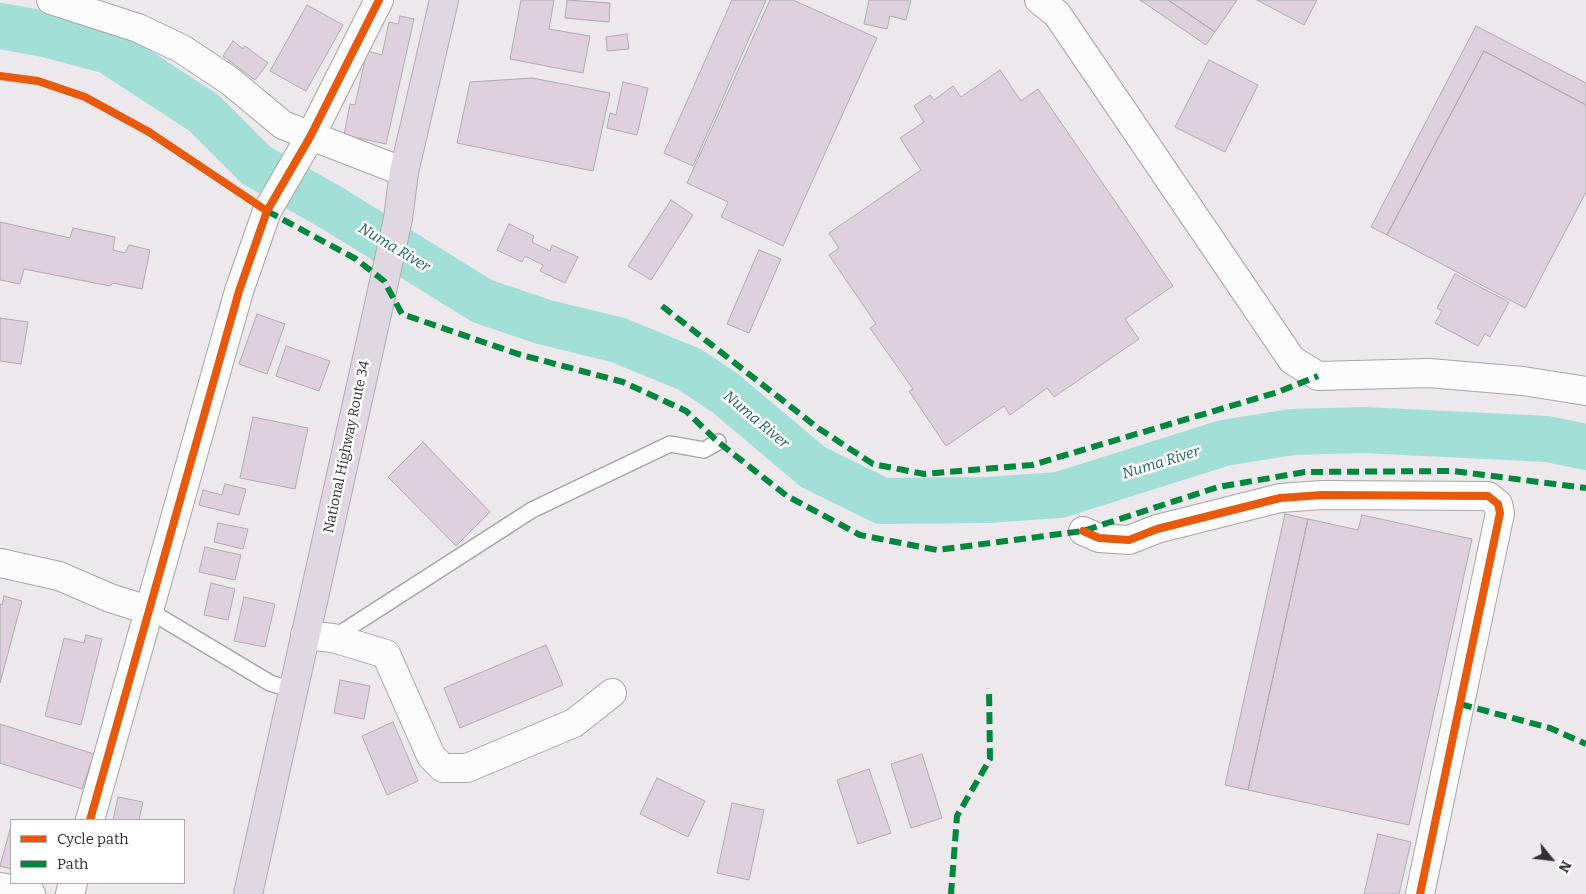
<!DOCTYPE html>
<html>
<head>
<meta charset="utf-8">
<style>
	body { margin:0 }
	#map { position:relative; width:1586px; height:894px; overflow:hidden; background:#ede8ec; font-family:Bitter,serif }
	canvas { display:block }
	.legend { position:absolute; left:10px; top:819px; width:175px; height:65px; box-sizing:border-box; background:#fff; border:1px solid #adacad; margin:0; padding:6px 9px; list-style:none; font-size:15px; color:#333033 }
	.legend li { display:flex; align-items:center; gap:10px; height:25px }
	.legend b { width:25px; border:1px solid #adacad }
	.north { position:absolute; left:1526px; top:834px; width:50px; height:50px; -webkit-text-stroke:4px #fff; paint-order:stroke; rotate:119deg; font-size:14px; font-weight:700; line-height:20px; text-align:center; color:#333033 }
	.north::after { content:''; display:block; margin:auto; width:18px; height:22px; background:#333033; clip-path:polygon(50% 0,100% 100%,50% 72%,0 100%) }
</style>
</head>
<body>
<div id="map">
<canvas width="1586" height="894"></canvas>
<ul class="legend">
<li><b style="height:6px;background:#e8590c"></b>Cycle path</li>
<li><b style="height:6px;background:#00873e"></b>Path</li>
</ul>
<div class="north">N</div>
</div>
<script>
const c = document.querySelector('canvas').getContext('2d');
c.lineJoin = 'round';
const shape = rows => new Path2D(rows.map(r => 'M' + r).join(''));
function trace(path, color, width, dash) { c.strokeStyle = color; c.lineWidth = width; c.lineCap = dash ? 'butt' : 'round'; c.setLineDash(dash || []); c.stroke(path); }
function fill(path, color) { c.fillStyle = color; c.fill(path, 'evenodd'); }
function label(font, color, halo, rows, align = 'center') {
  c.font = font + ' Bitter,serif'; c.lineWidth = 5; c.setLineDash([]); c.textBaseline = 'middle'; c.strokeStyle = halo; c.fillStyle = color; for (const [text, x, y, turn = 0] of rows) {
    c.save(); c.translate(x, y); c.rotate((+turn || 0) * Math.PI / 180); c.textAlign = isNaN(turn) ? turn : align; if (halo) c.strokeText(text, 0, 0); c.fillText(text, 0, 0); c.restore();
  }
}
trace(shape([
	[0,26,45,34,109,51,204,113,256,165,332,208,482,301,544,322,618,340,689,369,725,393,813,467,882,501,987,500,1059,495,1224,443,1292,432,1364,430,1547,439,1586,447]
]), '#a2dfd6', 46);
const building = shape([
	[521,0,554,0,549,29,590,36,583,73,510,59,521,0],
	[567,0,610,3,609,22,565,18,567,0],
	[732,0,766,0,693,166,664,153,732,0],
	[770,0,793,0,877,38,783,246,721,217,728,202,687,183,770,0],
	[869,0,911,0,906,20,890,16,887,29,864,24,869,0],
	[1140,0,1168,0,1215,32,1206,45,1140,0],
	[1168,0,1237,0,1215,32,1168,0],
	[1257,0,1317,0,1304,25,1257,0],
	[307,5,343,25,306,91,270,71,307,5],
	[400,16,414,19,386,144,344,135,350,104,355,105,367,51,382,55,389,22,398,24,400,16],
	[1476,26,1586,83,1586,105,1484,51,1387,235,1371,227,1476,26],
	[627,34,629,49,607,51,606,37,627,34],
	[233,41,243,49,245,46,268,63,255,80,223,56,233,41],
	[1484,51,1586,105,1586,192,1525,308,1387,235,1484,51],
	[1209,60,1258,85,1225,152,1175,127,1209,60],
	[1000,70,1021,101,1038,89,1173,286,1125,319,1139,339,1054,397,1047,388,1010,415,1004,406,946,446,909,391,913,389,870,328,876,324,829,255,839,248,829,233,921,170,900,138,924,122,914,106,930,95,934,100,953,86,961,97,1000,70],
	[532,78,610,93,593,171,457,143,470,82,532,78],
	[623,82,648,88,637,135,607,128,610,113,616,115,623,82],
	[671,200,693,215,651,280,628,266,671,200],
	[0,222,70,238,73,228,115,237,113,250,125,253,129,245,150,250,142,289,113,283,110,286,24,269,20,284,0,280,0,222],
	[509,224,534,236,532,242,550,251,552,245,578,257,565,283,540,271,543,265,525,256,522,262,497,250,509,224],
	[759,250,781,259,749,333,727,324,759,250],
	[1455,274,1509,302,1490,337,1485,334,1478,346,1435,323,1442,311,1437,308,1455,274],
	[257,314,285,324,267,374,239,364,257,314],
	[0,318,28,322,21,364,0,361,0,318],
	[286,346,330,361,319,391,276,376,286,346],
	[253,417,308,428,295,489,240,478,253,417],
	[423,442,490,512,456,546,388,477,423,442],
	[225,484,246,489,239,515,199,505,203,490,222,495,225,484],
	[1285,514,1308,519,1248,790,1225,785,1285,514],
	[1362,515,1472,539,1409,825,1248,790,1308,519,1358,530,1362,515],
	[218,523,248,529,243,549,214,542,218,523],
	[205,547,241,555,235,580,199,572,205,547],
	[211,583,235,589,228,620,204,615,211,583],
	[4,596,22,601,0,683,0,604,2,605,4,596],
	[244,597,275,604,265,647,234,641,244,597],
	[86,635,102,639,81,725,45,716,64,638,84,643,86,635],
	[546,645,563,685,460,728,444,688,546,645],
	[340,680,370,686,364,719,334,713,340,680],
	[393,722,418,781,387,795,362,736,393,722],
	[0,724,94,754,82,789,0,763,0,724],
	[922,754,942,818,911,828,891,764,922,754],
	[869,769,891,833,858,844,837,780,869,769],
	[657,778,705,801,688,837,640,814,657,778],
	[118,797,143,802,139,820,113,820,118,797],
	[732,803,764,810,749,880,717,873,732,803],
	[11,826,11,869,0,866,11,826],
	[1378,834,1411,842,1399,894,1364,894,1378,834]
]);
fill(building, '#ded1dd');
trace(building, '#aeabae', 1);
const lane = shape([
	[148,610,270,683,293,690],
	[333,638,532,510,670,444,704,450,718,442]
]);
const street = shape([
	[51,0,138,28,182,49,230,81,283,125,404,172],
	[1083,531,1099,538,1129,540,1157,529,1280,498,1322,495,1488,496,1498,504,1500,513,1420,894],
	[0,563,59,576,110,598,148,610],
	[305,635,333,638,386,654,431,756,443,768,467,768,574,723,612,693],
	[90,820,239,291,267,211,310,137,379,0],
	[0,887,31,894],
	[70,894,73,883]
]);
const secondary = shape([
	[1039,0,1057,14,1292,360,1318,376,1429,373,1523,381,1586,391]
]);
const highway = shape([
	[248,894,398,219,404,172,444,0]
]);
trace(lane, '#a7a4a7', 18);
trace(street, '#a7a4a7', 30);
trace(secondary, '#a7a4a7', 30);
trace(highway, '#b2a8b1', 30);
trace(shape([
	[0,76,38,81,85,97,149,132,245,197]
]), '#d4d4d4', 3, [4, 4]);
trace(lane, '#fcfcfc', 15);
trace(street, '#fcfcfc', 28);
trace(secondary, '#fcfcfc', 28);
trace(highway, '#e0d8e0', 28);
trace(shape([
	[267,211,356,259,384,281,402,314,518,354,623,382,686,411,718,442,787,496,860,535,937,550,1083,531,1218,487,1305,472,1453,471,1586,488],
	[662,306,818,428,873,464,924,474,1032,465,1278,392,1318,376],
	[1460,704,1550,728,1586,744],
	[952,894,951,894,957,816,990,759,989,688]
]), '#00873e', 6, [12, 6]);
trace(shape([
	[0,76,38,81,85,97,149,132,267,211],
	[1083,531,1099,538,1129,540,1157,529,1280,498,1322,495,1488,496,1498,504,1500,513,1420,894],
	[90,820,239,291,267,211,310,137,379,0]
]), '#e8590c', 8);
label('14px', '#333033', '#fff', [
	["National Highway Route 34",347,447,-78]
]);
label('italic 15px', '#1c655b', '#fff', [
	["Numa River",394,248,31],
	["Numa River",756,420,40],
	["Numa River",1161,463,-17]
]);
</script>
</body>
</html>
